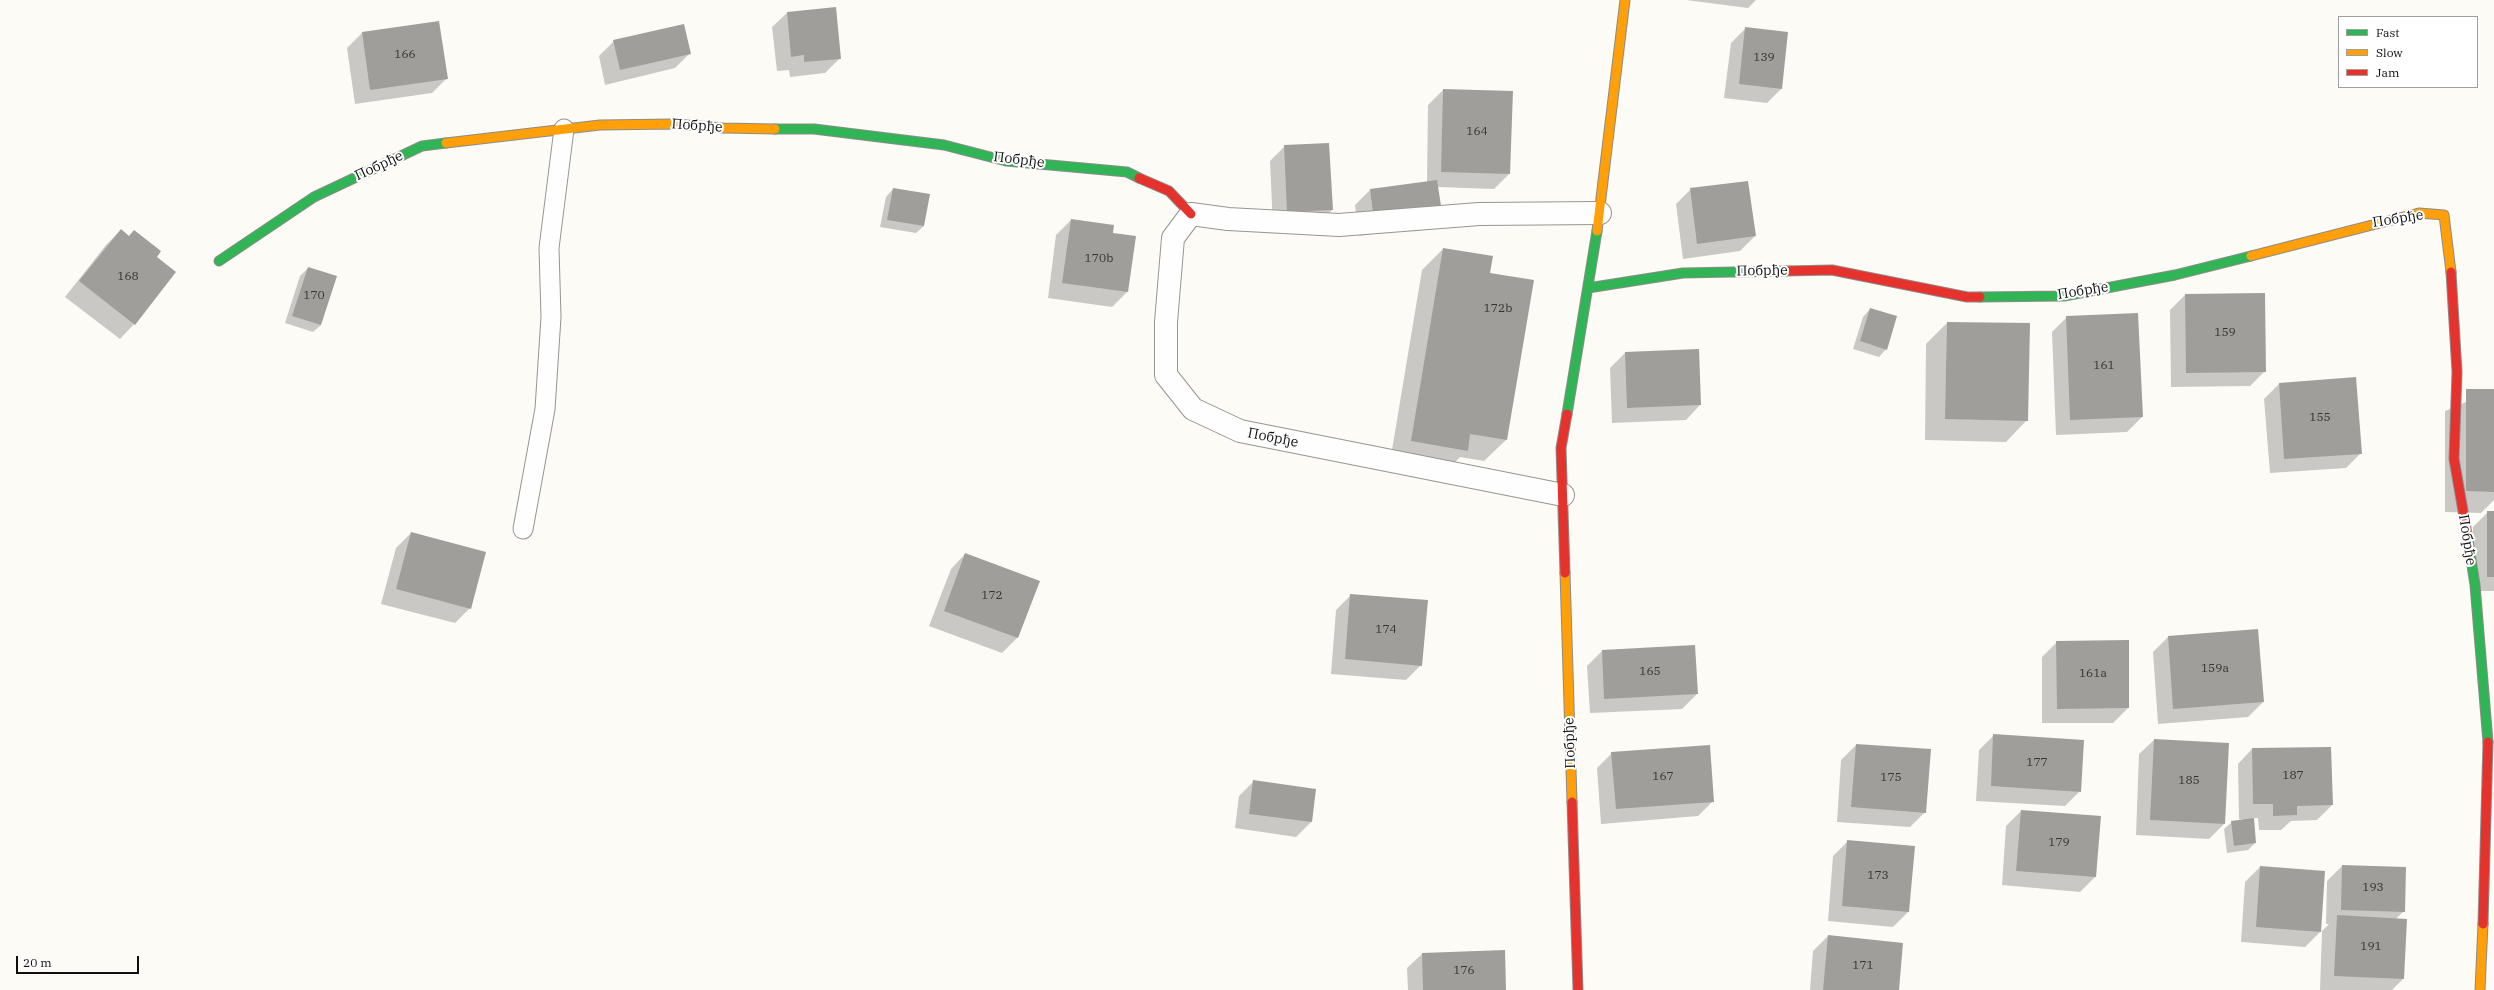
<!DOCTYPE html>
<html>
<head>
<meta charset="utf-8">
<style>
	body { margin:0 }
	#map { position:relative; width:2494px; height:990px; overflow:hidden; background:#fcfbf5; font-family:"IBM Plex Serif",serif }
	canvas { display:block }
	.legend { position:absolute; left:2338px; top:16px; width:140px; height:72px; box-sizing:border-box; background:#fff; border:1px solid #9f9f9f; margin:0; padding:5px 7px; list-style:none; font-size:12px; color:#0f0f0f }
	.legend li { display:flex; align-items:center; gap:8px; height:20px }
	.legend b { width:20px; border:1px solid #9f9f9f }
	.scale { position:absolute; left:16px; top:956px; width:123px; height:18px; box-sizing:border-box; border:2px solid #0f0f0f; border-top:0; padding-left:5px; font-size:12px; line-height:14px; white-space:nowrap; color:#0f0f0f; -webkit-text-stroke:3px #fff; paint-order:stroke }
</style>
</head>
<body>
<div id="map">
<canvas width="2494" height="990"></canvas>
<ul class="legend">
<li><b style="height:5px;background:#30b455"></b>Fast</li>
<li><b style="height:5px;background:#ff9f0a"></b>Slow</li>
<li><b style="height:5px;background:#e5322d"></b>Jam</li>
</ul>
<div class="scale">20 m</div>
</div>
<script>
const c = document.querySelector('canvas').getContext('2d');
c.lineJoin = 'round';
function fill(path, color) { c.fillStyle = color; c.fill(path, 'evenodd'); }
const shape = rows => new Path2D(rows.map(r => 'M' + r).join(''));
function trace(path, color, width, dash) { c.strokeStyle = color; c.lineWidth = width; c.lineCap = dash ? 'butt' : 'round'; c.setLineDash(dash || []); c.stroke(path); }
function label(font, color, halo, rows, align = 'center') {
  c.font = font + ' "IBM Plex Serif",serif'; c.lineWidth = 4; c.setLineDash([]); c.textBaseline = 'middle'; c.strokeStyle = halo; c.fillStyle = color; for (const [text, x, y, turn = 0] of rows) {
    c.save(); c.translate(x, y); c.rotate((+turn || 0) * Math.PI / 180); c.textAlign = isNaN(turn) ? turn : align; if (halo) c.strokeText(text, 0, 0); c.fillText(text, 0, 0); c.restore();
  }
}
fill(shape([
	[1686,0,1756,0,1748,8],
	[787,13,840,58,825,73,790,77,789,70,777,71,772,27],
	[1746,28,1782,88,1767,103,1724,98,1731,43],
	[362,33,447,78,432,93,355,104,347,48],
	[614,41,690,53,675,68,605,85,599,56],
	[1443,90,1512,92,1509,174,1494,189,1438,187,1426,226,1359,236,1355,205,1370,190,1427,182,1428,105],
	[1285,146,1332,210,1317,225,1273,227,1270,161],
	[893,189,924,226,916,233,880,227,886,197],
	[1691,189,1755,236,1740,251,1683,259,1676,204],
	[1071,220,1112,233,1127,292,1112,307,1048,298,1056,235],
	[121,230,156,258,134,324,120,339,65,297,106,245],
	[1443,249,1489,274,1533,281,1506,440,1484,461,1460,457,1445,472,1390,462,1422,270],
	[308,268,321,325,313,332,285,323,300,276],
	[2185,295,2265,371,2250,386,2171,387,2170,310],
	[1870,309,1886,349,1879,357,1853,349,1863,317],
	[2067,317,2142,417,2127,432,2056,435,2052,332],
	[1947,323,2027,420,2006,442,1925,440,1926,344],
	[1625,353,1700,405,1686,420,1612,423,1610,368],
	[2279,384,2361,453,2346,468,2270,473,2264,399],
	[2494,390,2494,500,2481,513,2445,512,2445,411],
	[2488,512,2494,512,2494,591,2473,591,2473,527],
	[411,533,470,608,455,623,381,604,396,548],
	[965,554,1038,581,1017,638,1002,653,929,626,951,569],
	[1351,595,1421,665,1406,680,1331,674,1336,610],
	[2168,637,2263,702,2248,717,2158,724,2153,652],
	[2057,642,2128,708,2113,723,2042,723,2042,657],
	[1694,646,1697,694,1682,709,1590,713,1587,666,1602,651],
	[1994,735,2080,791,2065,806,1976,801,1979,750],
	[2154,740,2224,824,2209,839,2136,835,2139,754],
	[1856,745,1925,812,1910,827,1837,822,1841,760],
	[2252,749,2332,805,2317,820,2291,821,2281,830,2259,830,2258,818,2253,818,2255,843,2248,850,2227,853,2224,829,2232,822,2245,820,2239,819,2238,764],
	[1612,753,1713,801,1698,816,1601,824,1597,768],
	[1254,781,1315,790,1311,822,1296,837,1235,828,1239,796],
	[2021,811,2095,877,2080,892,2002,885,2006,826],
	[1848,841,1908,912,1893,927,1828,921,1833,856],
	[2342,866,2404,911,2396,919,2406,920,2403,979,2392,990,2320,990,2322,931,2329,924,2326,924,2327,881],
	[2260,867,2320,932,2305,947,2241,942,2245,882],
	[1828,936,1898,990,1810,990,1813,951],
	[1422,954,1505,990,1408,990,1407,968]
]), '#0003');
fill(shape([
	[836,7,841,59,804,62,804,55,791,57,787,12],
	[439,21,448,79,370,90,362,32],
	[684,24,691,54,620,70,613,40],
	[1745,27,1788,32,1782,89,1739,84],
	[1443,89,1513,91,1510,174,1441,172],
	[1329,143,1333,210,1287,212,1284,145],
	[1437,180,1442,212,1374,221,1370,189],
	[1748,181,1756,236,1697,244,1690,188],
	[893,188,930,194,924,226,887,220],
	[1071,219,1114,225,1113,233,1136,236,1128,292,1062,283],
	[121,229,129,236,134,230,161,251,157,257,176,272,135,325,79,281],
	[1443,248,1493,256,1490,273,1534,280,1507,440,1470,434,1468,451,1411,441],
	[308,267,337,276,321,325,292,316],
	[2265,293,2266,372,2186,373,2185,294],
	[1870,308,1897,316,1887,350,1860,341],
	[2138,313,2143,417,2070,420,2066,316],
	[1947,322,2030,323,2028,421,1945,419],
	[1699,349,1701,405,1627,408,1625,352],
	[2356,377,2362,454,2284,459,2279,383],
	[2466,389,2494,389,2494,492,2466,491],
	[2487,511,2494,511,2494,577,2487,577],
	[411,532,486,552,471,609,396,589],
	[965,553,1040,581,1018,638,944,611],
	[1350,594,1428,600,1422,666,1345,659],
	[2258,629,2264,702,2173,709,2168,636],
	[2129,640,2129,708,2057,709,2056,641],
	[1695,645,1698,694,1604,699,1602,650],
	[1993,734,2084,740,2081,792,1991,786],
	[2154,739,2229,743,2225,824,2150,820],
	[1856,744,1931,749,1926,813,1851,807],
	[1710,745,1714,802,1616,809,1611,752],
	[2331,747,2333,805,2297,806,2297,815,2273,816,2273,804,2253,804,2252,748],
	[1253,780,1316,789,1312,822,1249,814],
	[2021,810,2101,816,2096,877,2016,871],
	[2254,818,2256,843,2234,846,2231,821],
	[1847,840,1915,846,1909,912,1842,906],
	[2342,865,2406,867,2405,912,2341,910],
	[2260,866,2325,871,2321,932,2256,927],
	[2337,915,2407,919,2404,979,2334,976],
	[1828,935,1903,943,1899,990,1823,990],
	[1505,950,1506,990,1423,990,1422,953]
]), '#a09e9a');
const lane = shape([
	[523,529,545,409,551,317,549,248,564,129]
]);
const street = shape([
	[1563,495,1240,431,1193,409,1166,375,1166,322,1173,238,1191,214,1228,219,1339,225,1479,214,1600,213]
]);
const fast = shape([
	[775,129,814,129,944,145,1006,161,1127,172,1139,178],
	[219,261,314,197,422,146,446,143],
	[1588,288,1683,273,1785,271],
	[1980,297,2064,296,2175,275,2251,256],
	[1567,414,1597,231],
	[2467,534,2475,585,2488,742]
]);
const slow = shape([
	[446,143,600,125,674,124,723,128,775,129],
	[1597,231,1625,0],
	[2251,256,2419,213,2444,215,2451,272],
	[1565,573,1572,802],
	[2480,990,2483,924]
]);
const jam = shape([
	[1139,178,1169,191,1191,214],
	[1785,271,1832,270,1967,297,1980,297],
	[2451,272,2457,372,2454,459,2467,534],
	[1565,573,1561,448,1567,414],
	[1572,802,1578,990],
	[2483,924,2488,742]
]);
trace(lane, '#969593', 21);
trace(street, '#969593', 24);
trace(fast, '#8c8c89', 11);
trace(slow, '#8c8c89', 11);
trace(jam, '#8c8c89', 11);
trace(lane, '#fffefe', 19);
trace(street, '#fffefe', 22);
trace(fast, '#30b455', 9);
trace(slow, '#ff9f0a', 9);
trace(jam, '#e5322d', 9);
label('12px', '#333332', null, [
	["166",405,55],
	["139",1764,58],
	["164",1477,132],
	["170b",1099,259],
	["168",128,277],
	["170",314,296],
	["172b",1498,309],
	["159",2225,333],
	["161",2104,366],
	["155",2320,418],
	["172",992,596],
	["174",1386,630],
	["159a",2215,669],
	["165",1650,672],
	["161a",2093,674],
	["177",2037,763],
	["187",2293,776],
	["167",1663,777],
	["175",1891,778],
	["185",2189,781],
	["179",2059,843],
	["173",1878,876],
	["193",2373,888],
	["191",2371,947],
	["171",1863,966],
	["176",1464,971]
]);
label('14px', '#0f0f0f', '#fff', [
	["Побрђе",697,126,4],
	["Побрђе",1019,160,7],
	["Побрђе",379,166,-25],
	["Побрђе",2398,219,-9],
	["Побрђе",1762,271,-1],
	["Побрђе",2083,291,-9],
	["Побрђе",1273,438,11],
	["Побрђе",2467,540,81],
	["Побрђе",1570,743,-92]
]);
</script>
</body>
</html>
